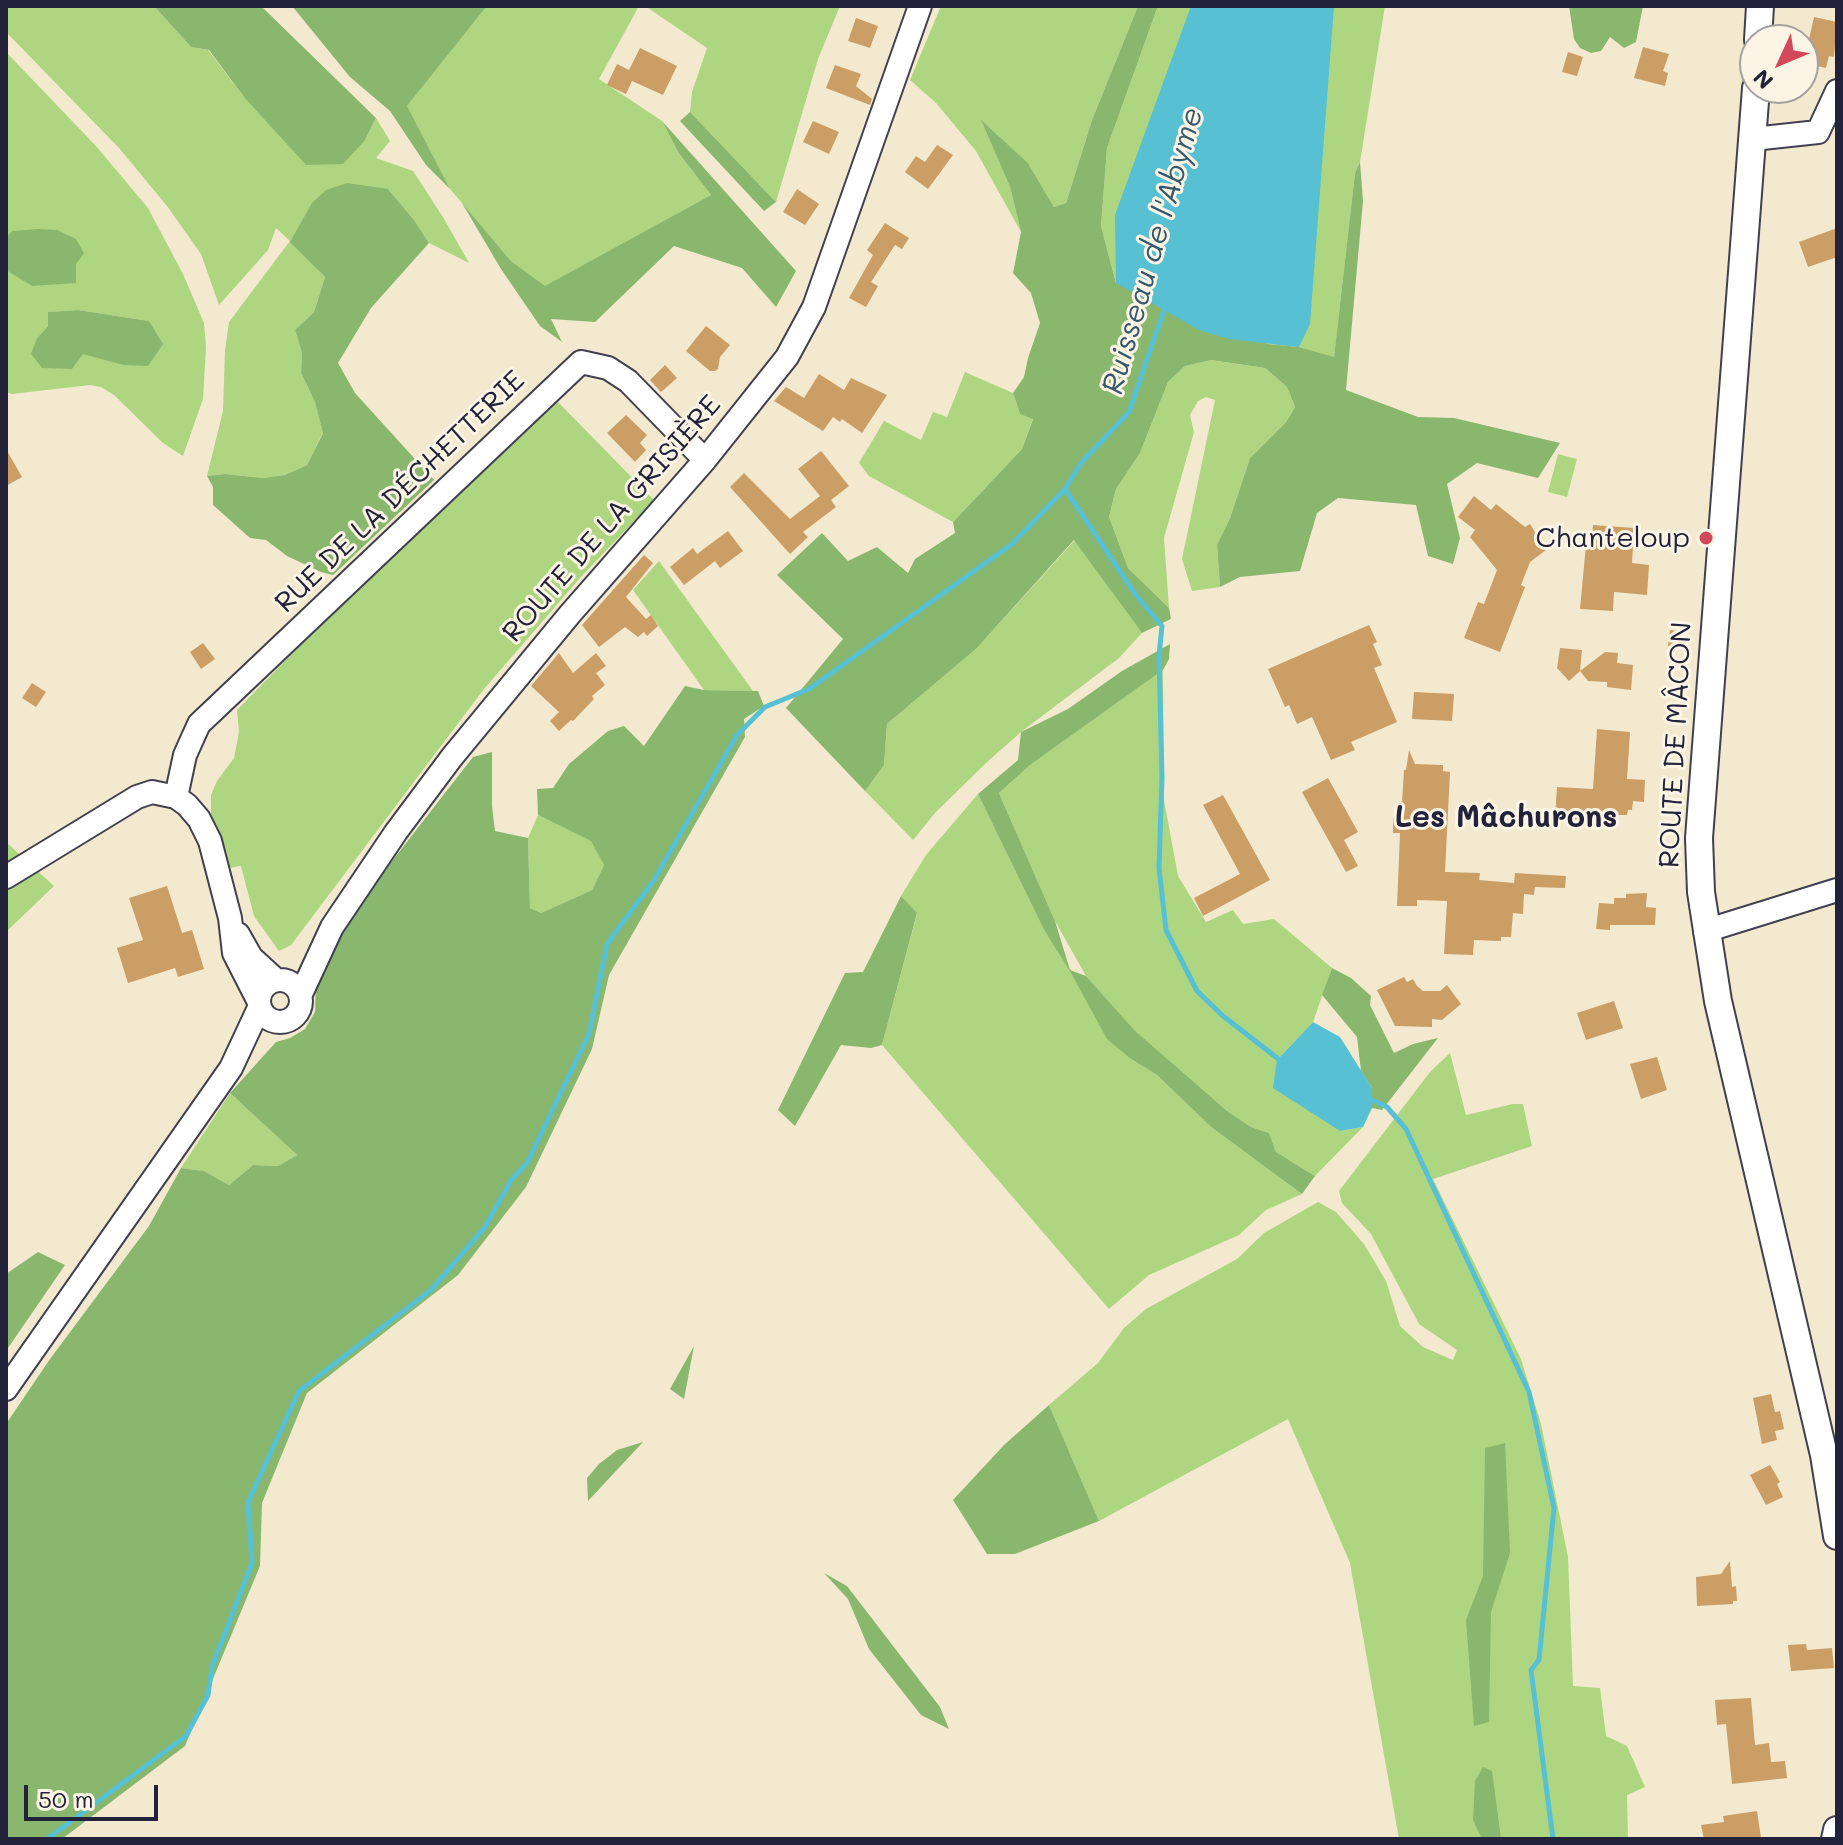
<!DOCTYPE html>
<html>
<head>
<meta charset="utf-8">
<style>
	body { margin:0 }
	#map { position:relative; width:1843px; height:1845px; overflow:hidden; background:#f3e9cf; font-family:Mali,sans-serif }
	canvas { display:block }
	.frame { position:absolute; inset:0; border:8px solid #22223b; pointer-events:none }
	.north { position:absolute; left:1739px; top:24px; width:80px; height:80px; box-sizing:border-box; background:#fcf5e5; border:2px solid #a5a1a1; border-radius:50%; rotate:226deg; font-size:22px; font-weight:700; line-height:32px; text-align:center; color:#22223b }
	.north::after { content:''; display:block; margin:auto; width:28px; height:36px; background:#d1495b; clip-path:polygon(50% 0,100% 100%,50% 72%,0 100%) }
	.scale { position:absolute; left:24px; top:1785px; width:134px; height:36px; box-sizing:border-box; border:4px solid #22223b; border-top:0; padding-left:10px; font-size:24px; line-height:28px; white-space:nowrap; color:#22223b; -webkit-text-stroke:6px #fcf5e5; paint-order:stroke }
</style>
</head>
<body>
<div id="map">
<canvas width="1843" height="1845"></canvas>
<div class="frame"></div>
<div class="north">N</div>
<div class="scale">50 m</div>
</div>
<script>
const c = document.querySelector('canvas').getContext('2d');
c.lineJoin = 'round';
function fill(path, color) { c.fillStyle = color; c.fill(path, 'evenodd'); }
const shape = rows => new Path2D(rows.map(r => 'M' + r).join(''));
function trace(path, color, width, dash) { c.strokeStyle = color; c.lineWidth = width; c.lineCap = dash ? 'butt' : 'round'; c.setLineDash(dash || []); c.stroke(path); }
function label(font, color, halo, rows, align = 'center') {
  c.font = font + ' Mali,sans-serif'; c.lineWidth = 6; c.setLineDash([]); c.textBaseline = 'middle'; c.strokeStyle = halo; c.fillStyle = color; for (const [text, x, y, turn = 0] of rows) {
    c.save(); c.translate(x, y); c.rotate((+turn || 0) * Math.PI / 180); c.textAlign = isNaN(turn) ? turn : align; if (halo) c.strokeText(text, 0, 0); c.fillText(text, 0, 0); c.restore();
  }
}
fill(shape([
	[6,6,154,6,191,47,208,50,244,97,365,140,376,118,390,141,376,158,413,171,443,217,469,263,429,243,414,220,388,189,291,241,325,277,314,312,295,330,302,353,301,373,315,402,323,432,307,465,285,475,263,478,225,474,207,476,223,411,225,350,229,322,290,241,276,228,268,250,219,305,201,254,167,206,119,148,6,32],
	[487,6,639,6,599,79,662,121,678,152,711,195,545,287,511,261,450,189,406,107],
	[645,6,840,6,818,59,776,202,690,112,692,92,707,48],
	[941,6,1138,6,1092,120,1066,203,1054,207,1028,163,982,122,1010,187,1021,232,976,151,936,103,910,80],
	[1158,6,1385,6,1360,162,1355,173,1334,358,1299,347,1268,344,1116,283,1101,226,1107,148],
	[6,52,96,146,148,208,183,274,204,323,206,347,203,399,183,456,163,443,114,395,101,387,90,385,12,394,6,392],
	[78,310,149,321,123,365,37,338,48,326,49,312],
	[1210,360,1265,368,1287,387,1295,407,1286,422,1250,458,1230,518,1217,545,1220,587,1192,591,1182,559,1215,400,1206,397,1198,401,1190,415,1194,432,1164,538,1169,608,1128,568,1109,517,1116,489,1140,453,1168,382,1185,366],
	[965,372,1013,393,1020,414,1033,418,1022,449,953,522,869,476,859,463,884,421,921,440,933,412,947,417],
	[557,401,654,500,580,578,484,689,291,945,279,951,254,916,241,866,229,868,223,843,211,814,211,795,217,781,234,758,239,732,237,710,316,629],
	[1558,454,1577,459,1567,497,1548,492],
	[1075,540,1142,633,1119,658,1021,732,986,763,935,813,913,840,865,791,884,765,887,724,977,648],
	[659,561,753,691,704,690,633,590],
	[1163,670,1164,800,1178,876,1206,922,1233,910,1243,924,1274,919,1332,968,1313,1022,1277,1060,1340,1131,1363,1127,1315,1176,1276,1152,1269,1133,1251,1127,1227,1111,1159,1054,1134,1031,1086,976,1055,921,999,793,1030,765],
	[978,794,1044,930,1131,1059,1157,1075,1211,1127,1302,1194,1266,1210,1239,1235,1149,1275,1109,1309,882,1045,917,914,901,896,926,855],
	[538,815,592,841,604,865,592,890,541,913,530,908,528,838],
	[6,842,54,886,6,932],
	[1450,1053,1466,1115,1513,1104,1523,1104,1532,1146,1433,1179,1521,1359,1541,1424,1568,1557,1573,1686,1600,1688,1606,1736,1627,1746,1645,1787,1627,1795,1628,1839,1399,1839,1350,1563,1288,1419,1099,1521,1049,1405,1098,1363,1124,1328,1146,1309,1237,1259,1264,1233,1318,1202,1336,1212,1364,1244,1386,1281,1400,1326,1423,1347,1453,1360,1457,1350,1419,1324,1371,1234,1342,1203,1339,1191,1430,1072],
	[230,1093,297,1155,278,1166,253,1165,229,1185,204,1171,181,1168]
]), '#aed680');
fill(shape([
	[154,6,261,6,376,118,365,140,343,164,306,165,244,97,209,50,191,47],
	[292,6,487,6,407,106,450,189,426,165,390,111,350,77],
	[1138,6,1158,6,1107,148,1101,226,1116,283,1268,344,1299,347,1334,357,1355,173,1360,162,1363,201,1346,390,1418,417,1454,418,1560,443,1538,478,1477,463,1447,484,1460,538,1453,564,1428,556,1416,505,1338,498,1317,513,1300,571,1240,577,1220,587,1217,545,1230,518,1250,458,1286,422,1295,407,1287,387,1265,368,1211,360,1185,366,1168,382,1140,453,1116,489,1109,517,1128,568,1169,608,1171,619,1142,633,1074,540,977,648,887,724,884,765,865,791,786,708,843,639,777,575,822,533,848,561,877,547,908,573,915,559,955,533,953,522,1022,449,1033,419,1020,414,1013,393,1024,377,1028,358,1040,323,1031,293,1013,273,1021,232,1010,187,981,120,1028,163,1054,207,1066,203,1092,120],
	[1569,6,1643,6,1636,42,1624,48,1610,37,1601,51,1591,53,1580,48,1574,39],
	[690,112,776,202,764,211,680,121],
	[662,121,796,271,776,307,742,268,674,246,595,322,551,319,562,342,540,326,501,269,462,203,511,261,545,286,711,195,678,152],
	[347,183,388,189,414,220,429,243,371,308,338,363,355,393,434,480,333,575,321,572,287,556,266,540,250,538,213,505,213,487,207,476,225,474,263,478,285,475,307,465,323,433,315,402,301,373,302,353,295,330,314,312,325,277,290,242,312,203,326,190],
	[38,229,57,230,76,239,84,253,76,264,76,283,32,286,6,270,6,238,12,231],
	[78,310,149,321,163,344,148,366,123,365,83,354,72,369,42,368,31,354,37,338,48,326,48,312],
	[1170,644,1169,659,1163,670,1030,765,999,793,1055,921,1070,970,1086,976,1135,1031,1227,1111,1251,1127,1269,1133,1276,1152,1315,1176,1302,1194,1211,1127,1157,1075,1131,1059,1107,1039,1070,971,1044,930,978,794,1018,760,1021,732,1068,709,1122,671],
	[685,686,704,690,758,691,764,706,744,719,745,737,609,975,592,1049,526,1187,458,1275,307,1393,262,1503,260,1566,185,1746,62,1839,6,1839,6,1424,50,1359,149,1226,181,1168,204,1171,229,1185,253,1165,278,1166,297,1155,230,1093,276,1042,290,1038,305,1029,315,1012,316,983,337,938,392,861,473,757,492,752,492,806,495,831,528,838,530,908,541,913,592,890,604,865,591,841,538,815,537,789,553,788,569,764,608,731,624,726,644,746],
	[901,896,917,913,882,1045,871,1048,841,1045,795,1126,778,1110,845,973,863,972],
	[1332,968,1351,978,1371,996,1370,1005,1394,1053,1413,1044,1438,1038,1382,1110,1372,1108,1372,1088,1361,1071,1357,1037,1322,995],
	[38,1252,65,1265,8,1348,6,1345,6,1274],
	[694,1346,684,1399,670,1389],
	[1049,1405,1099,1521,1015,1554,987,1554,953,1500,1004,1445],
	[643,1442,588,1501,587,1478,599,1464,617,1450],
	[1505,1443,1510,1553,1491,1612,1489,1722,1474,1726,1466,1620,1483,1576,1485,1448],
	[824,1573,847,1586,940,1707,949,1729,921,1715,869,1649,848,1599],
	[1483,1767,1492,1771,1501,1839,1482,1839,1473,1820,1475,1781]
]), '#8ab76e');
fill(shape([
	[1191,6,1334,6,1310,324,1299,347,1229,339,1199,330,1116,283,1115,215],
	[1313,1022,1340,1037,1372,1088,1372,1108,1363,1127,1340,1131,1273,1088,1277,1060]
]), '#57c0d3');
trace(shape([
	[1065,489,1135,594,1162,626,1159,656,1162,778,1159,868,1166,930,1197,991,1223,1016,1281,1061],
	[1368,1098,1387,1107,1406,1129,1529,1392,1554,1508,1539,1660,1531,1670,1553,1839],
	[47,1839,186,1736,208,1695,212,1667,252,1563,248,1502,299,1391,431,1290,485,1227,511,1180,527,1163,589,1034,607,944,654,880,737,735,765,707,809,689,1012,544,1065,489,1081,463,1129,412,1165,307]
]), '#57c0d3', 5);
fill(shape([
	[1814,17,1837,22,1834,57,1829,56,1826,68,1803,63,1803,47,1807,48],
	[856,18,878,26,870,48,848,41],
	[1643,47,1669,54,1663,71,1668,73,1665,86,1634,78],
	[640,48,677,66,663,95,632,81,626,94,607,85,617,64,629,70],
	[1568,52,1583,57,1577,76,1562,72],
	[835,65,861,74,856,86,872,99,870,105,826,88],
	[813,121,839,132,829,154,803,142],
	[937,145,953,155,928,189,905,172,916,156,925,162],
	[797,189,819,204,805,225,783,212],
	[885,223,909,238,902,249,895,245,871,282,878,286,866,307,849,298,873,255,867,250],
	[1837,228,1837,257,1808,267,1799,242],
	[706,326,730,345,720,357,718,369,715,371,710,371,686,351],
	[665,365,677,378,661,392,650,380],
	[819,374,844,390,851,378,887,395,862,433,842,419,840,422,833,417,823,431,774,401,786,387,804,398],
	[626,415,647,435,640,443,646,450,635,462,607,433],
	[6,449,22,477,6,486],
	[821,451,849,486,831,500,836,507,803,532,808,537,790,554,730,487,744,473,790,519,820,496,798,469],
	[1474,496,1491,510,1496,504,1525,527,1530,524,1546,550,1530,562,1521,585,1525,587,1500,652,1464,638,1478,602,1484,604,1497,570,1470,537,1475,530,1458,517],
	[1593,525,1634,528,1632,563,1649,565,1647,595,1614,592,1613,611,1580,609,1586,545,1591,545],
	[728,531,743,551,720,568,715,561,684,585,670,567,693,548,697,554],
	[644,555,653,563,626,597,646,619,651,615,658,626,647,636,644,632,638,637,625,627,599,647,582,625],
	[1369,625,1377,642,1373,644,1382,665,1374,668,1397,722,1351,742,1355,750,1331,760,1312,717,1297,724,1289,705,1285,707,1268,669],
	[1670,630,1684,632,1681,648,1668,646],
	[203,643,215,659,201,669,190,652],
	[1560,648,1582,650,1580,671,1605,652,1618,653,1617,663,1633,665,1631,690,1607,687,1607,682,1588,681,1580,671,1569,681,1557,668],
	[559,653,573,673,596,653,606,666,596,673,605,685,592,696,594,699,573,721,571,720,559,731,550,721,559,712,531,686],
	[32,683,46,692,36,707,22,698],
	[1414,692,1454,694,1452,721,1412,719],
	[1597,729,1630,732,1627,779,1645,780,1644,802,1633,801,1632,810,1628,810,1627,815,1618,815,1618,823,1555,818,1557,787,1593,789],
	[1409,750,1415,764,1443,765,1443,771,1450,772,1445,872,1480,873,1479,880,1514,883,1515,873,1566,876,1565,888,1535,887,1534,895,1524,894,1523,914,1513,913,1511,937,1501,937,1501,941,1474,940,1473,955,1444,954,1447,901,1417,900,1417,906,1397,906,1400,833,1393,833,1393,818,1401,818,1404,770,1406,770],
	[1328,778,1358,832,1344,840,1358,866,1346,872,1302,792],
	[1223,795,1270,880,1203,916,1194,898,1240,874,1203,805],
	[167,886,182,933,192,930,204,969,178,977,175,968,128,983,117,948,143,940,129,898],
	[1647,893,1646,907,1656,908,1655,925,1610,925,1610,930,1596,929,1599,903,1614,904,1614,898,1626,898,1626,894],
	[1404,977,1407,982,1413,979,1417,986,1423,991,1440,991,1447,985,1461,1004,1442,1020,1432,1019,1432,1027,1395,1026,1377,990],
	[1614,1001,1623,1028,1586,1040,1577,1013],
	[1657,1057,1667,1090,1641,1099,1630,1064],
	[1771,1394,1775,1412,1780,1411,1784,1429,1775,1431,1777,1440,1762,1444,1753,1398],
	[1770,1465,1780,1482,1777,1484,1783,1497,1766,1505,1750,1475],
	[1730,1561,1732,1587,1736,1586,1737,1601,1733,1601,1733,1604,1697,1606,1696,1577,1721,1574],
	[1806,1644,1807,1650,1832,1648,1834,1668,1791,1671,1788,1645],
	[1751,1698,1755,1745,1769,1743,1771,1762,1785,1761,1787,1778,1732,1784,1726,1724,1717,1725,1715,1700],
	[1757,1811,1761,1838,1704,1839,1701,1825,1724,1822,1723,1816]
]), '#cb9e65');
const minor = shape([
	[1753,139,1818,132,1837,91],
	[176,797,185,755,199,724,581,362,608,368,628,381,705,460],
	[6,877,137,797,152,792,176,797,187,805,199,819,210,841,230,918,234,953,258,1000],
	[1705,931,1837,890],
	[238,934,251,957,275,979],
	'259 1001a21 21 0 1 1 42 0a21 21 0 1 1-42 0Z',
	[301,994,332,927,396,832,452,757,570,614,705,460,787,357,814,307,920,6],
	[6,1389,231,1068,259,1008]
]);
const tertiary = shape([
	[1758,40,1760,6],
	[1756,88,1699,838,1701,892,1718,1001,1824,1455,1837,1536],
	[1835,1839,1837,1830]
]);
trace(minor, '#414051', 26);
trace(tertiary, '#414051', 30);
trace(minor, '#fff', 22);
trace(tertiary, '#fff', 26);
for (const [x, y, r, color] of [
	[1706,538,8,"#d1495b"]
]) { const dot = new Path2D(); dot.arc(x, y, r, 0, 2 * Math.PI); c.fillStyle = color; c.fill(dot); trace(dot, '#fcf5e5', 3); }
label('28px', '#22223b', '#fcf5e5', [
	["RUE DE LA DÉCHETTERIE",400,492,-44],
	["ROUTE DE LA GRISIÈRE",612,519,-49],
	["ROUTE DE MÂCON",1676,745,-87]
]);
label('28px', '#22223b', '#fcf5e5', [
	["Chanteloup",1690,538]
], 'right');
label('italic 30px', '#355970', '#fcf5e5', [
	["Ruisseau de l'Abyme",1153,251,-74]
]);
label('bold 30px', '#22223b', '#fcf5e5', [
	["Les Mâchurons",1506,818]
]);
</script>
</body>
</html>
